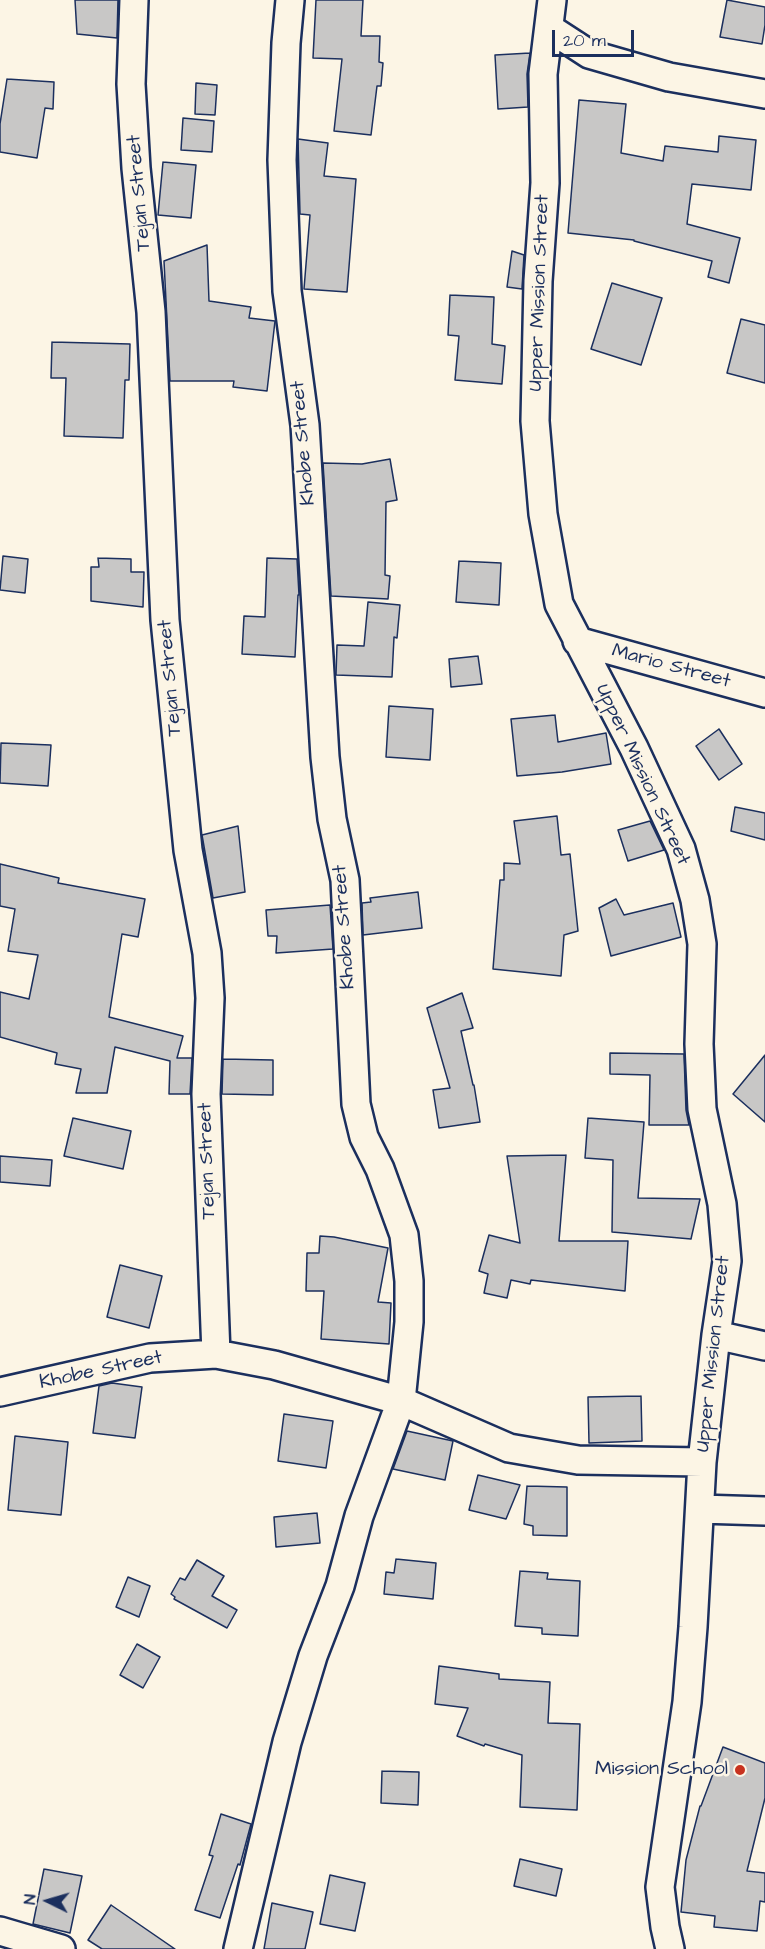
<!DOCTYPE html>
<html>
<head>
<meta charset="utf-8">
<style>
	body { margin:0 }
	#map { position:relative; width:765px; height:1949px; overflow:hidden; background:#fcf5e5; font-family:"Architects Daughter",sans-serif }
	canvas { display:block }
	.north { position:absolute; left:18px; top:1871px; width:60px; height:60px; -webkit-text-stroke:4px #fcf5e5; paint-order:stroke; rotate:275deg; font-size:16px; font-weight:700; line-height:24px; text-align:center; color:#1b2f5e }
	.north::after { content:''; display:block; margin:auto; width:21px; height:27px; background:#1b2f5e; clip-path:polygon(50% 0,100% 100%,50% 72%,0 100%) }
	.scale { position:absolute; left:552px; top:30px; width:82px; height:27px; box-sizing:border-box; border:3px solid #1b2f5e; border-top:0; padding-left:8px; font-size:18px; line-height:21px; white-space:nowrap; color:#1b2f5e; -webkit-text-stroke:4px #fcf5e5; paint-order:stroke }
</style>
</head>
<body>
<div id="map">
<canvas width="765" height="1949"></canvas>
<div class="north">N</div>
<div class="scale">20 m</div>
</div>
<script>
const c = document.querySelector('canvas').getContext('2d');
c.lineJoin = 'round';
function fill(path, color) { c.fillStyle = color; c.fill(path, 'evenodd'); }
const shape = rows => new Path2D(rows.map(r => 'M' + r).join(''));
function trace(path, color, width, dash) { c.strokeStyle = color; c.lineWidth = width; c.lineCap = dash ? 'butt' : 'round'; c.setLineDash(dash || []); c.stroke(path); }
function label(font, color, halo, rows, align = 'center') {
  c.font = font + ' "Architects Daughter",sans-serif'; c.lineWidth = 5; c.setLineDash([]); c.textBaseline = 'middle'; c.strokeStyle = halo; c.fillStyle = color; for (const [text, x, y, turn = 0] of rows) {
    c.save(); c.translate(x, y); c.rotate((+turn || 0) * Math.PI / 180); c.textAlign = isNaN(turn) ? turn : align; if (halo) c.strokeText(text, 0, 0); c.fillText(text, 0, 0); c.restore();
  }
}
const building = shape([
	[75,0,118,0,117,38,77,34,75,0],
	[316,0,363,0,361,36,380,36,379,62,383,63,381,86,377,86,371,135,334,131,342,59,313,58,316,0],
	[727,0,765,7,765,25,762,44,720,37,727,0],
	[530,53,527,74,528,107,498,109,495,55,530,53],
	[7,79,54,82,53,109,45,108,37,158,0,152,0,124,7,79],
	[196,83,217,85,215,115,195,114,196,83],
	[579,100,626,104,621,153,663,161,665,146,718,152,719,136,756,140,751,190,692,184,687,224,740,238,729,283,708,277,712,261,634,241,634,240,568,233,579,100],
	[183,118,214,121,212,152,181,150,183,118],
	[298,139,328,143,324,176,356,179,347,292,304,289,310,215,300,214,298,139],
	[163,162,196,165,191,218,158,215,163,162],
	[207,245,209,301,251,307,249,318,275,321,267,391,233,387,234,381,170,381,164,261,207,245],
	[512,251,524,255,522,289,507,287,512,251],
	[612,283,662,298,641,365,591,349,612,283],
	[450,295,494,297,492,344,505,346,502,384,455,380,459,336,448,335,450,295],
	[741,319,765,325,765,383,727,373,741,319],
	[52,342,130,344,129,380,125,380,123,438,64,436,66,378,51,378,52,342],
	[390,459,397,500,386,502,385,575,390,576,388,599,331,596,323,463,362,464,390,459],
	[3,556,28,559,25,593,0,590,3,556],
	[98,558,131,559,131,572,144,572,143,607,91,601,91,567,99,567,98,558],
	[267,558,297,559,299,595,298,595,295,657,242,654,244,616,265,617,267,558],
	[459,561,501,563,499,605,456,602,459,561],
	[368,602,400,605,397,638,394,637,392,677,336,675,337,645,364,646,368,602],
	[478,656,482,684,451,687,449,659,478,656],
	[389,706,433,709,430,760,386,757,389,706],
	[555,715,558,742,606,733,611,764,562,772,517,776,511,719,555,715],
	[719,729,742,764,719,780,696,746,719,729],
	[1,743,51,745,48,786,0,783,1,743],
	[735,807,765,813,765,840,731,831,735,807],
	[557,816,561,855,570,854,578,931,564,935,561,976,493,969,500,880,504,880,504,863,520,864,514,821,557,816],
	[650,821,664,850,628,861,618,830,650,821],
	[238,826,245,892,213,898,202,835,238,826],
	[0,864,59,878,58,883,145,899,138,937,122,934,109,1017,183,1036,177,1058,192,1058,190,1094,169,1094,170,1061,115,1047,107,1093,76,1093,81,1069,55,1064,57,1053,0,1037,0,992,29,999,38,955,8,951,15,909,0,906,0,864],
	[418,892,422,928,363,935,362,903,371,902,370,898,418,892],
	[616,899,624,915,673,903,681,937,611,956,599,908,616,899],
	[330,905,333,949,276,953,277,936,268,936,266,910,330,905],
	[462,993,473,1028,461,1031,473,1085,474,1085,480,1122,439,1128,433,1090,450,1088,427,1008,462,993],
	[610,1053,684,1054,686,1110,689,1125,649,1125,650,1075,610,1074,610,1053],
	[765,1055,765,1122,733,1094,765,1055],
	[223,1059,273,1060,273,1095,222,1094,223,1059],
	[73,1118,131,1131,123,1169,64,1156,73,1118],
	[588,1118,644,1122,638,1198,700,1199,691,1239,612,1232,613,1160,585,1158,588,1118],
	[566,1155,559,1241,628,1241,625,1291,531,1280,530,1284,511,1280,507,1298,484,1293,488,1274,479,1271,489,1235,520,1243,507,1156,566,1155],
	[0,1156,52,1160,50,1186,0,1182,0,1156],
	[320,1236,334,1237,388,1248,378,1302,391,1303,389,1344,321,1339,324,1291,306,1291,307,1253,319,1253,320,1236],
	[120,1265,162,1276,149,1328,107,1317,120,1265],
	[112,1383,142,1387,135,1438,93,1433,99,1386,112,1383],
	[641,1396,642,1441,589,1443,588,1397,641,1396],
	[284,1414,333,1421,326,1468,278,1461,284,1414],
	[407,1431,453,1441,445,1480,393,1469,407,1431],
	[15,1436,68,1442,61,1515,8,1510,15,1436],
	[478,1475,520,1485,506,1519,469,1510,478,1475],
	[527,1486,567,1487,567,1536,533,1535,533,1526,524,1524,527,1486],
	[317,1513,320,1543,276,1547,274,1517,317,1513],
	[396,1559,436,1563,433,1599,384,1594,386,1572,394,1573,396,1559],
	[197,1560,224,1576,212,1596,237,1610,227,1628,174,1599,175,1597,171,1594,180,1578,185,1580,197,1560],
	[520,1571,548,1573,547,1579,580,1581,578,1636,542,1634,542,1628,515,1626,520,1571],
	[128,1577,150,1586,139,1617,116,1607,128,1577],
	[137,1644,160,1657,143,1688,120,1675,137,1644],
	[439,1666,499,1674,499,1679,550,1682,548,1723,580,1724,577,1810,520,1807,522,1755,485,1744,484,1746,457,1736,468,1708,435,1704,439,1666],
	[723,1747,765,1763,765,1798,747,1871,765,1873,765,1902,760,1901,757,1931,714,1927,715,1916,681,1912,686,1860,700,1806,701,1806,723,1747],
	[382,1771,419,1772,418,1805,381,1803,382,1771],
	[221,1814,251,1824,240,1865,238,1864,220,1918,195,1910,213,1856,209,1855,221,1814],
	[520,1859,562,1869,556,1896,514,1886,520,1859],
	[44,1869,82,1876,70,1933,33,1924,44,1869],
	[330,1875,365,1883,355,1931,320,1924,330,1875],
	[272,1903,313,1912,305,1949,264,1949,272,1903],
	[111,1905,175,1949,102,1949,88,1940,111,1905]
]);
fill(building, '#c8c7c6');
trace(building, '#1b2f5e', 1.5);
const minor = shape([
	[134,0,131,84,136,168,151,312,165,620,188,850,207,953,210,998,206,1094,216,1354],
	[552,0,543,74,545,183,538,281,535,421,543,514,559,604,634,748,681,849,695,900,702,944,699,1044,702,1109,722,1204,727,1261,716,1335,702,1462,693,1627,687,1702,660,1887,665,1927,670,1949],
	[549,28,589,54,669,77,765,94],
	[577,641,765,693],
	[716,1335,765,1346],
	[0,1392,150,1358,216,1354,274,1365,401,1401,409,1322,409,1281,404,1235,380,1169,364,1137,356,1104,345,880,332,819,325,757,305,425,287,291,282,160,286,43,290,0],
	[700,1509,765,1511],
	[0,1931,61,1949],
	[238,1949,287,1742,313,1656,340,1586,359,1516,401,1401,509,1448,578,1460,702,1462]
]);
trace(minor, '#1b2f5e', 32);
trace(minor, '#fcf5e5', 27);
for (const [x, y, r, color] of [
	[740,1770,6,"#c8321e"]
]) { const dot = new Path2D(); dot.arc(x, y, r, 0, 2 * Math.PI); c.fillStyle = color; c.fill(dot); trace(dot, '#fcf5e5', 2); }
label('20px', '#1b2f5e', '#fcf5e5', [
	["Tejan Street",140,193,-95],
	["Upper Mission Street",540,293,-88],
	["Khobe Street",304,443,-95],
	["Mario Street",671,667,15],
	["Tejan Street",171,678,-95],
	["Upper Mission Street",642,775,65],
	["Khobe Street",345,927,-94],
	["Tejan Street",208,1161,-92],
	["Upper Mission Street",714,1354,-84],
	["Khobe Street",101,1371,-12]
]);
label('20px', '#1b2f5e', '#fcf5e5', [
	["Mission School",728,1770]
], 'right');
</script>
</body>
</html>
